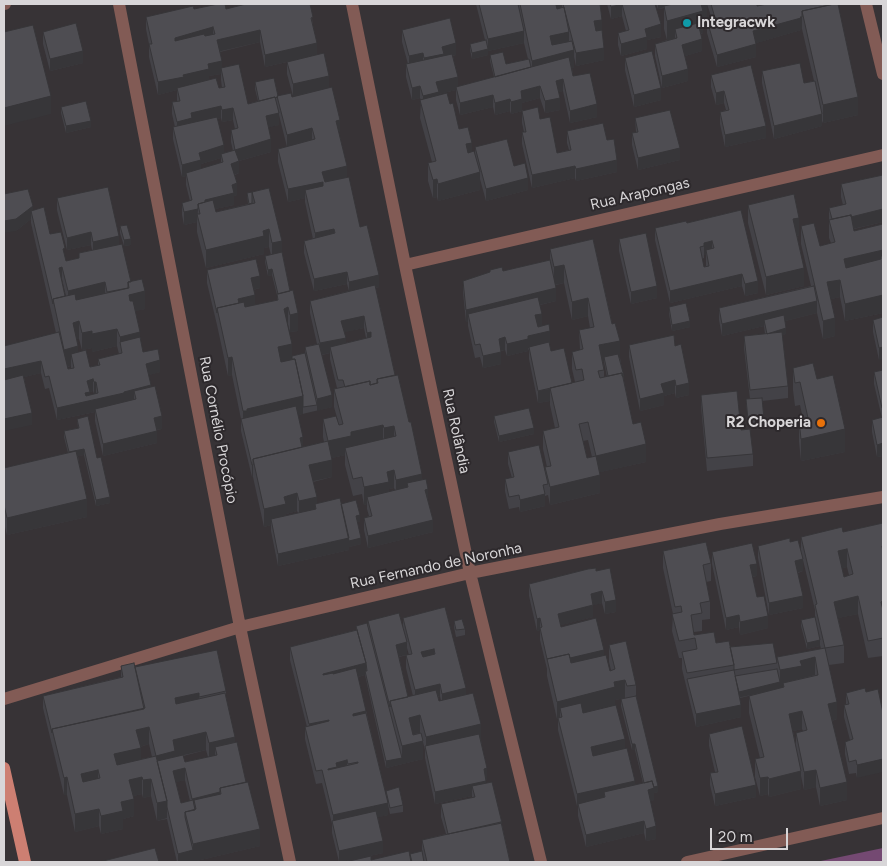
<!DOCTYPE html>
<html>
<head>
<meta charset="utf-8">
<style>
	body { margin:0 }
	#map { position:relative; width:887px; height:866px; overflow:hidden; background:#373336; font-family:Figtree,sans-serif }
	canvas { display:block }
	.frame { position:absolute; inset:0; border:5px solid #d8d6d8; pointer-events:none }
	.scale { position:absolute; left:710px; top:828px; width:78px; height:22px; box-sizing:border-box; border:2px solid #d8d6d8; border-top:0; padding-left:6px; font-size:15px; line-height:18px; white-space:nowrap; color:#d8d6d8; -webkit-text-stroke:4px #2d292c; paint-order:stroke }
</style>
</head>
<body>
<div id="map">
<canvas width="887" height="866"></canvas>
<div class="frame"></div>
<div class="scale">20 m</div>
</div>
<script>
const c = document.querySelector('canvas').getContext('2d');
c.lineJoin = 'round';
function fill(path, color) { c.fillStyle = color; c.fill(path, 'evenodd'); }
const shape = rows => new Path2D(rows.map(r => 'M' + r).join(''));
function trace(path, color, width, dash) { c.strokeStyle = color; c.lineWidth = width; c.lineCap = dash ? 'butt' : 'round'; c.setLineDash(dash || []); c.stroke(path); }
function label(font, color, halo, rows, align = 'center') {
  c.font = font + ' Figtree,sans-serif'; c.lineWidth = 4; c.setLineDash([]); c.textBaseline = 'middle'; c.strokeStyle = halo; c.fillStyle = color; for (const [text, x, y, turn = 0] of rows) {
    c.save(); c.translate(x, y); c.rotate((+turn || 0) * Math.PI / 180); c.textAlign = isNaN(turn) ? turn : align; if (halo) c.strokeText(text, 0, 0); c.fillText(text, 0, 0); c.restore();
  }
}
fill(shape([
	[883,848,883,862,816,862]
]), '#744972');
trace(shape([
	[4,4,5,4],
	[119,4,240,627,290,862],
	[352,4,405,265,470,573,541,862],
	[866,4,883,74],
	[405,265,883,155],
	[4,699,240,627,470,573,720,524,883,497],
	[687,862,883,818]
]), '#825b55', 12);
trace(shape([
	[4,768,25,862]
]), '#cd7f72', 12);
fill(shape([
	[244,4,310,4,317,54,329,88,340,132,338,132,347,177,360,227,379,287,375,288,395,375,428,501,433,532,368,548,364,530,364,518,369,516,367,509,367,504,364,505,362,494,353,496,345,465,345,455,332,458,332,477,313,482,317,503,341,504,360,522,357,522,361,544,349,547,349,550,278,566,271,531,271,525,264,527,253,477,252,477,241,431,241,419,232,375,228,376,217,325,207,283,207,270,260,288,253,290,255,305,277,300,277,295,272,275,268,276,265,262,265,256,271,255,269,247,264,248,264,254,206,268,197,232,197,222,184,225,182,215,182,203,190,201,186,185,186,176,182,177,173,139,173,127,175,127,172,114,172,102,177,101,177,90,158,95,149,57,149,44,146,29,146,17,194,9,226,9,244,5],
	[260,42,265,67,287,62,287,74,293,96,325,89,292,97,278,96,255,82,255,89,258,101,248,104,222,68,220,52],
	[221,74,221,80,222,88,219,88,209,80,209,76],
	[279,115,287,147,278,149,278,162,288,202,305,198,305,202,313,239,304,241,304,253,314,291,347,284,349,291,310,301,310,313,317,344,305,347,305,353,292,356,287,325,288,325,290,332,298,331,282,252,269,188,247,193,248,204,216,212,215,209,234,205,234,196,237,195,235,175,239,173,239,161,271,152,268,127,279,125],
	[221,118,222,122,233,120,235,129,231,130,231,142,233,151,224,153,217,119],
	[221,158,221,163,201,169,201,164],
	[364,328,366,338,346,343,344,332],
	[330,353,330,359,337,388,334,389,334,407,338,421,323,419,323,437,324,442,303,447,298,415,332,407,322,355],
	[394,488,395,490,389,492,389,489],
	[297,511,298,513,286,516,286,514],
	[476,4,600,4,604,60,576,66,574,57,574,68,572,68,573,76,597,117,570,123,563,91,559,92,560,110,545,113,540,98,522,103,522,110,540,119,557,153,569,150,567,143,567,131,607,140,617,172,576,181,575,178,532,188,522,144,522,132,524,132,522,123,522,111,511,114,510,111,495,115,493,107,460,115,456,100,456,90,439,94,439,95,450,104,459,129,472,151,475,153,475,147,514,166,528,190,486,201,480,179,480,190,438,201,437,197,433,198,428,181,428,163,432,162,420,118,421,100,420,98,412,100,406,77,406,64,408,64,402,42,402,30,456,55,453,56,458,87,494,77,490,61,490,55,506,64,528,59,524,43,488,51,488,55,472,59,470,50,470,44,485,40],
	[607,4,655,4,661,37,647,40,647,49,621,56,618,45,618,33,626,31,622,16,611,19],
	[656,4,707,4,707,19,703,20,703,33,701,34,702,51,685,56,688,81,662,88,655,56,655,44,667,40,664,29,664,8,658,9],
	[707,4,757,4,757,6,838,4,858,115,823,123,822,121,822,126,774,139,762,83,762,71,804,83,814,81,802,29,801,29,801,30,756,43,756,57,717,67,707,33,707,20,712,19],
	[43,32,83,63,50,71,43,44],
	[625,58,661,100,634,107,625,70],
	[711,75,766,138,725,147,720,124,720,112,726,110,724,103,716,105,711,87],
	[61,107,91,127,66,133,61,113],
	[635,118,680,160,638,170,632,145,632,133,636,132],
	[883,175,883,222,854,229,854,231,883,224,883,313,845,321,840,297,831,299,835,336,823,339,817,313,785,321,786,334,782,335,788,386,788,398,762,401,764,425,748,426,746,399,750,399,744,348,744,336,765,334,764,326,722,336,719,320,719,308,811,286,801,244,801,226,820,246,831,243,829,238,829,208,843,205,841,197,841,184],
	[57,198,119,245,131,282,145,309,135,311,143,352,160,372,148,375,151,387,162,429,156,430,157,443,103,456,95,421,95,412,57,420,49,388,45,389,41,373,24,377,32,425,4,346,56,333,31,223,31,219,16,231,33,211,50,234,65,258,66,261,79,258,79,253,92,250,91,245,67,250,57,210],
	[61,279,62,279,66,296,65,296],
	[77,339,79,339,82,350,92,348,92,352,117,346,119,354,98,359,98,365,90,367,78,352],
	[71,366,71,368,68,369,67,367],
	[93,391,94,394,90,395,90,392],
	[748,205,799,235,797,236,804,286,766,295,748,223],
	[741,210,758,293,745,296,742,286,670,303,655,240,655,228,687,223],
	[704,255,706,255,706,266,704,267,702,259,704,258],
	[120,226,131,245,124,246,120,233],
	[593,239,620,358,624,381,633,424,646,462,600,472,600,493,550,505,548,495,545,496,545,506,520,512,519,507,509,509,505,491,505,479,512,478,508,464,508,452,545,474,545,467,547,467,543,449,543,431,555,428,550,405,550,401,538,403,529,359,529,348,528,351,507,356,505,350,501,351,501,364,483,368,480,357,475,358,468,326,468,322,466,322,463,293,463,281,490,272,490,270,503,271,550,260,550,249],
	[564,283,572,320,588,316,590,328,579,330,580,350,572,352,572,369,575,382,572,383,551,351,549,344,550,344,542,326,540,305,556,301,556,285],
	[603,362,604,362,607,377,604,377,604,370],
	[588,440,592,457,587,458,583,441],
	[619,239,657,298,631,304,619,251],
	[669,307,690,327,672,331,669,314],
	[883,317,879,360,873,332,873,320],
	[629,345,675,346,689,395,676,398,675,393,664,396,664,405,640,411,629,357],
	[793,368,817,379,845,452,801,461,799,442,799,420,803,419,800,405,795,406,793,390],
	[883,370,883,456,877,457,872,432,872,420,882,418,874,384,874,372],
	[701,395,741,430,753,454,753,466,707,471,701,407],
	[494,416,534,434,499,442,494,422],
	[77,419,97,458,110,503,96,506,84,455,78,456,87,517,7,535,4,523,4,468,68,453,64,437,64,431,78,428],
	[883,523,883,656,868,658,858,614,838,618,844,645,844,663,829,665,837,719,832,721,847,800,820,806,816,787,804,790,801,776,801,789,769,797,768,794,760,796,755,777,755,759,760,758,749,713,749,696,773,690,740,698,741,717,696,727,682,669,682,658,679,658,672,631,673,614,663,568,663,551,711,563,711,581,706,582,710,601,710,619,702,620,702,631,694,632,694,635,716,643,777,663,777,657,821,649,820,645,820,646,807,649,801,626,801,620,815,617,815,610,803,560,803,571,798,573,803,608,769,615,758,558,758,546,790,542,801,554,801,537,843,532],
	[847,567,849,575,844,577,842,568],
	[802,729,803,731,796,733,796,746,793,731],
	[712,552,757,576,752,577,757,597,768,628,740,635,739,627,726,630,712,564],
	[596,571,616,612,605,614,602,603,593,605,593,617,561,625,561,627,604,655,610,671,611,670,609,662,609,645,636,685,636,696,658,792,654,793,654,800,650,801,656,839,646,841,644,833,586,847,578,816,578,806,577,806,558,730,558,719,557,719,547,676,547,669,540,640,540,630,537,631,529,596,529,584],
	[625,698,625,699,621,699,621,706,632,750,635,750,643,783,635,785,625,748,583,713,615,705,615,700],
	[445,607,466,695,481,740,487,780,486,780,486,783,502,825,510,862,345,862,410,857,422,851,422,840,446,834,441,817,441,804,472,798,472,796,435,804,425,758,425,750,423,742,423,759,386,768,365,675,358,677,386,795,386,791,403,805,403,812,390,814,388,805,388,815,378,817,383,853,342,862,339,862,332,833,332,824,322,783,316,784,305,739,305,727,307,727,290,660,290,647,356,630,356,626,368,628,368,621,403,626,403,618],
	[407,648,409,655,406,655,406,668,413,696,408,697,399,657,407,655],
	[440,696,441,701,439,701,438,697],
	[454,621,465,629,465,635,456,637,454,627],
	[121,666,135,670,135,667,226,691,226,698,235,743,260,846,192,862,177,862,167,819,157,821,151,796,143,798,142,794,133,796,134,816,123,819,123,829,101,834,99,826,75,832,67,795,64,795,43,708,43,696,121,677],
	[149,744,152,757,141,759,140,747],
	[206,750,208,757,185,762,183,756],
	[185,780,190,801,181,803,176,782],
	[866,692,857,778,856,773,849,774,845,754,845,742,850,740,844,717,844,705,846,705,846,693],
	[709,734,756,797,715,806,710,785,710,773,715,772,709,746]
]), '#434247');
fill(shape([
	[560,4,562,4,562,21,556,22,556,5],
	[622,4,622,16,611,19,611,7],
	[658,4,669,4,669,6,658,9],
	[700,4,707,4,707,19,703,20,703,33,677,40,675,29,675,41,667,43,667,21],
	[802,17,802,29,801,29,801,30,753,44,753,31],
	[602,20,602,32,594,33,594,21],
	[661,24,661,37,647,40,647,49,621,56,621,44,645,29],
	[213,27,213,39,175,50,175,38],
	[260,30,260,42,217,52,217,40],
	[524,31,524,43,488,51,488,55,472,59,472,53,488,49,488,39],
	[569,32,569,50,550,54,550,36],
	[702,39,702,51,682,57,682,45],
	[317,43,317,55,265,67,265,55],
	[456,43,456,55,444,58,424,70,424,58,442,47],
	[756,44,756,57,717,67,717,55],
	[604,48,604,60,576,66,576,53],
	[574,50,574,68,497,89,532,73,532,61],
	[83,51,83,63,50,71,50,59],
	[423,53,423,65,409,68,409,56],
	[222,61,222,73,221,68,221,74,209,76,209,81,177,88,177,90,158,95,158,82,183,75,208,64],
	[688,69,688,81,662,88,662,76],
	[329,76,329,88,293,96,293,84],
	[458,77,458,89,456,87,456,90,439,94,439,104,423,108,423,96,436,82],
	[563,79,563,91,556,93,556,81],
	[420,86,420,98,412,100,412,88],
	[540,86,540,98,522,103,522,111,511,114,511,102,521,91],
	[661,88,661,100,634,107,634,95],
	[724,91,724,103,716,105,716,93],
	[493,95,493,107,460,115,460,103],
	[51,96,51,114,4,126,4,108],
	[858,97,858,115,823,123,823,105],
	[560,98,560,110,545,113,545,101],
	[510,99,510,111,495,115,495,103],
	[597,104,597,117,570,123,570,111],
	[221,106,221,118,192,125,177,134,177,122,191,113],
	[233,108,233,120,222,122,222,110],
	[279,113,279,125,266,128,266,116],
	[822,114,822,126,774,139,774,126],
	[340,120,340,132,336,133,336,121],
	[91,121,91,127,66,133,66,126],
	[766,126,766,138,725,147,725,135],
	[312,128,312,140,287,147,287,135],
	[271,139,271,152,235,162,235,150],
	[472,143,472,160,466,162,466,144],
	[224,145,224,157,221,154,221,158,201,164,201,172,186,173,186,176,182,177,182,165,199,153],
	[680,148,680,160,638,170,638,158],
	[617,160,617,172,576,181,576,169],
	[239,161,239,173,231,176,231,164],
	[347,166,347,178,323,184,323,194,305,190,305,198,288,202,288,189,322,172],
	[575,166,575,178,532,188,532,175],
	[480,172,480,190,438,201,438,184],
	[528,178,528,190,486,201,486,189],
	[437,179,437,197,433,198,433,180],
	[237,183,237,195,234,196,234,205,206,211,205,200,232,185],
	[33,206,33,216,31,211,31,219,16,231,4,233,4,221],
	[198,209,197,222,184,225,184,212],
	[883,209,883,222,848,230,848,233,833,237,833,225,848,218],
	[799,218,799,235,793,237,793,219],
	[269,229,269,247,264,248,264,254,206,268,206,250],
	[334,229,334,241,315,246,315,233],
	[91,232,91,245,67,250,67,238],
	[119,236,119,248,93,254,93,242],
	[131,239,131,245,124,246,124,240],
	[282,241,282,258,272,261,272,243],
	[712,241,712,253,706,250,706,255,704,255,704,243],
	[883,250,883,267,881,256,881,268,844,277,844,259],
	[564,265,564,283,554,285,554,267],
	[62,267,62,279,59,280,59,268],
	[804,268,804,286,766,295,766,277],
	[272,269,272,275,268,276,268,270],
	[347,272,347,284,314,291,314,279],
	[742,274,742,286,670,303,670,291],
	[379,275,379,287,349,294,349,282],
	[260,276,260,288,251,290,251,278],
	[840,280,840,297,827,300,827,282],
	[758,281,758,293,745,296,745,284],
	[105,282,105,294,68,303,68,291],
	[657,286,657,298,631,304,631,292],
	[129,287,145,291,145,309,129,313],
	[556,288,556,301,470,321,468,314,468,322,466,322,466,310],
	[255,295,255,307,241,310,238,299],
	[883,295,883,313,845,321,845,304],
	[588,298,588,316,572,320,572,302],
	[817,301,817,313,765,326,764,320,764,326,722,336,722,324],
	[293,302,288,309,288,325,284,326,280,311],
	[298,313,298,331,290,332,290,315],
	[542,314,542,326,535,327,535,315],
	[364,316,364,328,341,333,341,321],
	[835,318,835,336,823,339,823,321],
	[79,321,79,339,73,340,73,323],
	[690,321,690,327,672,331,672,325],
	[786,328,786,334,767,340,767,334],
	[117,329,117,346,92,352,92,334],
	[92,331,92,348,82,350,82,333],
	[550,331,550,344,528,348,528,351,507,356,507,344,528,336],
	[140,332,140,350,120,342,120,337],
	[371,332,371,345,367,345,367,333],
	[505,337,505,350,499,351,499,339],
	[346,338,346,350,330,347,330,353,320,355,320,343],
	[620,341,620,358,605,362,604,357,604,362,599,363,599,345],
	[292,344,292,362,278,365,278,347],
	[78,346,78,364,71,354,71,366,64,367,64,350],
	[883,347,883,359,879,360,879,348],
	[501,352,501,364,483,368,483,356],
	[232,357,232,375,228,376,228,358],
	[160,360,160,372,146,376,146,364],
	[41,361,41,373,4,382,4,369],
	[93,379,93,391,90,392,90,401,151,385,151,398,134,391,134,402,95,409,95,412,57,420,57,408,85,393,87,381],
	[675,380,675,393,664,396,664,405,640,411,640,399,661,384],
	[94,382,96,382,96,394,94,395],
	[689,383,689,395,676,398,676,386],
	[550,389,550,401,538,403,538,391],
	[332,395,332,407,317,411,317,399],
	[303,396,303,414,247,426,243,429,243,411,247,409],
	[882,408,883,408,883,420,882,420],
	[32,413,32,425,4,431,4,419],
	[162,416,162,429,154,430,154,418],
	[383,425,383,442,345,448,345,455,328,459,328,441,351,432],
	[394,426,394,443,384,446,384,428],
	[534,428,534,434,499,442,499,436],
	[845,429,845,452,801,461,801,439],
	[157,431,157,443,103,456,103,444],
	[303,437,303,449,300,438],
	[883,443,883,456,877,457,877,445],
	[646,444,646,462,596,473,596,456],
	[84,449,84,455,69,458,69,452],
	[332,460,332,477,309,482,309,465],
	[252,465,253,465,253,477,252,477],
	[394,470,394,488,389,489,389,499,367,497,367,504,364,505,364,487,387,472],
	[422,474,422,492,408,487,407,483,407,495,396,498,396,480],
	[600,475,600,493,550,505,550,487],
	[428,489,428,501,425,502,425,490],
	[297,493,297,511,286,514,286,522,271,519,271,525,264,527,264,509,284,497],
	[545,494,545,506,520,512,520,500],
	[110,497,110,503,96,506,96,500],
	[317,497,317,515,315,504,315,516,299,519,299,501],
	[87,499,87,517,7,535,7,518],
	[360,515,360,522,356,522,356,516],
	[433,520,433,532,368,548,368,536],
	[349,538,361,538,361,544,349,547,349,550,278,566,278,554],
	[847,549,847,567,838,569,838,551],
	[803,559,803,571,795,573,795,561],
	[757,564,757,576,750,577,750,565],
	[602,591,602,603,591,606,591,594],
	[803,596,803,608,769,615,769,603],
	[858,596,858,614,834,619,834,602],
	[616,600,616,612,605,614,605,602],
	[593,605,593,617,558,626,558,614],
	[739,615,739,627,726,630,726,618],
	[768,616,768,628,740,635,740,622],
	[540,618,540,630,537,631,537,619],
	[820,640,820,646,807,649,807,643],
	[407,642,407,655,396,657,396,645],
	[434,649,434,661,421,664,421,652],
	[604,650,604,662,548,663],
	[815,657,815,675,783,683,783,688,737,698,737,692,780,682,780,670,800,661],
	[366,663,366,675,365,671,365,675,323,686,323,674],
	[625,680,625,698,615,700,615,705,562,718,560,708,560,719,557,719,557,702,614,682],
	[440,684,440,696,415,702,415,690],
	[466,688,466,701,442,706,442,694],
	[199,693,199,711,175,716,175,698],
	[837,702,837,719,828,722,828,704],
	[741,705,741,717,696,727,696,714],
	[366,711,366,723,353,727,353,714],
	[802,711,802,729,789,732,789,714],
	[420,715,420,733,409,735,409,718],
	[329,720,329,732,309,736,309,724],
	[481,724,481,742,426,751,426,737],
	[149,727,149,744,136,748,136,730],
	[206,732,206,750,175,757,159,773,156,756,173,740],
	[235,737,235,754,217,755,215,747,215,760,209,761,209,743],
	[625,739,625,751,591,759,591,747],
	[423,741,423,759,386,768,386,761,402,758,402,746],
	[632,744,635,744,635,750,632,750],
	[141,748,141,766,114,772,114,754],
	[883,759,883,772,857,778,857,765],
	[347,760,347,773,328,781,328,769,336,763],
	[185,768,185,780,173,783,173,771],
	[487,768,487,780,484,781,484,769],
	[98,770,98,787,81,792,81,774],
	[816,770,816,787,804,790,804,772],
	[801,771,801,789,769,797,769,779],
	[67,777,67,795,64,795,64,778],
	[142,777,142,794,129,797,129,780],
	[768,777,768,794,760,796,760,778],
	[151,779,151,796,143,798,143,780],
	[486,781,486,793,472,786,472,796,435,804,435,792],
	[635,781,635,793,605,797,604,792,604,800,577,806,577,794],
	[847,782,847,800,820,806,820,788],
	[756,785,756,797,715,806,715,794],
	[658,786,658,792,654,793,654,800,648,802,646,789],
	[220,792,220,804,194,800,194,810,192,811,192,799],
	[134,799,134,816,123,819,123,829,101,834,101,816,121,802],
	[167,801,167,818,157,821,157,803],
	[388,803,388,815,333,828,333,815],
	[99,809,99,826,75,832,75,814],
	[644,821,644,833,586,847,586,835],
	[656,826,656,839,646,841,646,829],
	[260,829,260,846,192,862,178,862,178,854,193,850,193,844],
	[383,841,383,853,342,862,339,862,339,851]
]), '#373639');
const building = shape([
	[218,4,225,4,226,9,246,4,310,4,313,17,311,18,317,43,265,55,260,30,217,40,222,61,208,64,209,69,183,75,184,77,158,82,149,44,152,44,146,17,193,6,194,9,218,4],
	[213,27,215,34,205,36,204,34,175,41,175,38,213,27],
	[479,4,518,4,524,31,488,39,479,4],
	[520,4,560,4,556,5,557,9,564,7,569,32,550,36,552,45,572,41,574,50,532,61,520,4],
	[563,4,600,4,602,20,594,21,596,31,602,30,604,48,576,53,563,4],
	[610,4,622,4,611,7,610,4],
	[622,4,655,4,661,24,645,29,647,37,621,44,618,33,629,30,622,4],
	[673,4,701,4,703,11,667,21,664,6,673,4],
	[711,4,757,4,757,6,767,4,834,4,802,11,802,17,800,17,801,18,753,31,756,44,717,55,707,20,715,18,711,4],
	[834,4,838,4,858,97,823,105,802,11,834,4],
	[450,18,456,43,442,47,444,54,424,58,423,53,409,56,402,30,450,18],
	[76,23,83,51,50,59,43,32,76,23],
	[698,23,702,39,682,45,688,69,662,76,655,44,677,38,675,29,698,23],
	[33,25,51,96,4,108,4,32,33,25],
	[486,40,488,49,472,53,470,44,486,40],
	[652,51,661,88,634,95,625,58,652,51],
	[503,52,506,64,529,59,531,67,495,77,490,55,503,52],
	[324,53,329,76,293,84,287,62,324,53],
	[452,54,458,77,436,82,439,92,423,96,420,86,412,88,406,64,452,54],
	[569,57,573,76,590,73,597,104,570,111,563,79,556,81,560,98,545,101,540,86,521,91,522,99,511,102,510,99,495,103,493,95,460,103,456,87,569,57],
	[800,63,804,83,815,81,822,114,774,126,762,71,800,63],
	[239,64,248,104,275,97,279,113,266,116,271,139,235,150,239,161,231,164,237,183,232,185,234,193,205,200,205,202,198,204,198,209,184,212,182,203,192,200,186,173,223,162,221,154,235,150,231,130,238,128,233,108,222,110,221,106,191,113,192,118,177,122,172,102,180,101,177,88,216,78,219,88,225,87,221,68,239,64],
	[751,65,766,126,725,135,720,112,729,110,724,91,716,93,711,75,751,65],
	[274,78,278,96,277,96,278,97,275,98,275,97,259,101,255,82,274,78],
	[332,87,340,120,336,121,347,166,322,172,325,182,349,177,360,227,367,225,379,275,349,282,347,272,314,279,304,241,335,233,334,229,315,233,305,190,323,186,323,182,288,189,278,149,315,139,312,128,287,135,277,96,291,93,292,97,332,87],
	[447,93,450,104,453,103,459,129,468,127,472,143,466,144,468,153,474,151,480,172,438,184,437,179,433,180,428,163,436,161,420,100,447,93],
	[86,101,91,121,66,126,61,107,86,101],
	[538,107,540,119,550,117,557,153,571,150,567,131,603,123,607,140,614,139,617,160,576,169,575,166,532,175,522,132,526,132,522,111,538,107],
	[670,110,680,148,638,158,632,133,638,132,635,118,670,110],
	[217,117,224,145,199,153,201,160,182,165,173,127,217,117],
	[507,139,514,166,525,163,528,178,486,189,475,147,507,139],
	[883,175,883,209,851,217,851,215,832,219,829,208,846,204,841,184,883,175],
	[108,187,119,236,93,242,91,232,67,238,57,198,108,187],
	[269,188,282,241,272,243,269,229,263,231,264,236,206,250,197,214,200,214,198,204,213,200,216,212,255,203,252,192,269,188],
	[28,189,33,206,16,219,4,221,4,194,28,189],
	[252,192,252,203,249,204,247,193,252,192],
	[794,194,799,218,793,219,804,268,766,277,748,205,794,194],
	[44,207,50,234,61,232,65,248,63,249,66,261,79,258,79,253,122,244,131,282,128,282,128,288,107,292,105,282,68,291,62,267,59,268,65,296,53,299,53,304,31,211,44,207],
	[741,210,758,281,745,284,742,274,670,291,655,228,686,221,687,223,741,210],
	[712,241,714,248,706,250,709,266,704,267,700,247,704,246,704,243,712,241],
	[851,215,854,231,883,224,883,250,844,259,846,268,881,259,881,256,883,256,883,295,845,304,840,280,827,282,835,318,823,321,801,226,814,223,820,246,835,242,829,220,851,215],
	[127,225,131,239,124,240,120,226,127,225],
	[646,233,657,286,631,292,619,239,646,233],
	[593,239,612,324,615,323,620,341,599,345,604,370,598,371,600,378,622,373,633,424,641,422,646,444,596,456,588,422,579,424,587,458,596,456,600,475,550,487,545,467,551,466,543,431,559,427,550,388,584,380,582,369,576,370,572,352,583,349,579,330,594,327,588,298,572,302,564,265,554,267,550,249,593,239],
	[282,252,290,291,278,294,272,269,268,270,265,256,282,252],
	[256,259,260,276,251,278,255,295,238,299,239,303,217,308,217,313,207,270,256,259],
	[550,260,556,288,466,310,463,281,490,272,490,270,502,267,503,271,550,260],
	[142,279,145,291,129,295,130,301,133,301,140,332,120,337,117,329,92,334,92,331,82,333,79,321,73,323,78,346,64,350,53,299,75,294,76,300,129,288,128,282,142,279],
	[375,285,395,375,377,379,377,383,370,385,370,381,345,387,343,380,338,380,330,347,371,337,371,332,367,333,364,316,341,321,346,338,320,343,310,301,375,285],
	[814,286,817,301,722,324,719,308,814,286],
	[293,290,298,313,290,315,288,307,284,309,292,344,278,347,281,362,295,359,303,396,247,409,247,411,243,411,232,357,228,358,217,308,244,302,245,307,278,300,277,294,293,290],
	[538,297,542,314,535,315,538,327,549,324,550,331,528,336,528,339,507,344,505,337,499,339,501,352,483,356,480,344,475,345,468,314,538,297],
	[686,303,690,321,672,325,669,307,686,303],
	[784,315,786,328,767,334,764,320,784,315],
	[883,317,883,347,879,348,873,320,883,317],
	[59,332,68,369,74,368,71,354,86,350,90,367,100,365,98,359,122,353,120,342,140,337,143,352,158,349,160,360,146,364,151,385,124,392,124,393,57,408,49,376,45,377,41,361,4,369,4,346,59,332],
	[93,379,94,382,96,382,98,393,86,396,85,393,90,392,87,381,93,379],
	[782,332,788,386,750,390,744,336,782,332],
	[674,335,675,346,681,344,689,383,676,386,675,380,661,384,664,393,640,399,629,345,674,335],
	[549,342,551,351,564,348,572,383,538,391,529,347,549,342],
	[319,344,332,395,317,399,305,347,319,344],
	[305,353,317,405,303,407,303,396,295,359,292,359,292,356,305,353],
	[618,354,624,376,622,376,622,373,608,376,604,357,618,354],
	[813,363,817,379,833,375,845,429,801,439,799,420,808,418,800,382,795,383,793,368,813,363],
	[883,370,883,408,882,408,874,372,883,370],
	[23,375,32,413,4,419,4,380,23,375],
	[398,375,409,422,411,422,422,474,396,480,394,470,387,472,389,482,364,487,362,477,353,479,345,448,396,436,394,426,384,428,383,425,351,432,351,436,328,441,332,460,309,465,317,497,299,501,297,493,284,497,286,504,264,509,253,459,328,441,323,419,336,416,339,425,343,424,334,389,370,381,370,385,378,383,377,379,398,375],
	[155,386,162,416,154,418,157,431,103,444,95,409,136,399,134,391,155,386],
	[737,391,741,430,750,429,753,454,707,458,701,395,737,391],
	[762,398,764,419,748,420,746,399,762,398],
	[296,406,303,437,300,438,302,447,253,459,253,465,252,465,241,419,296,406],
	[529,408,534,428,499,436,494,416,529,408],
	[88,416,97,458,101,457,110,497,96,500,84,449,69,452,64,431,79,428,77,419,88,416],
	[883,417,883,443,877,445,872,420,883,417],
	[539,445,548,484,543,485,545,494,520,500,519,495,509,497,505,479,514,477,508,452,539,445],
	[76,451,87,499,7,518,4,505,4,468,76,451],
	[426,479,428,489,425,490,433,520,368,536,364,518,372,516,367,497,408,487,407,483,426,479],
	[340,498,349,538,278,554,271,519,316,509,315,504,340,498],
	[356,500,360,515,356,516,361,538,349,541,341,504,356,500],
	[883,523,883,546,882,546,883,552,883,601,881,602,883,610,883,638,868,641,858,596,834,602,844,645,825,648,837,702,828,704,847,782,820,788,816,770,804,772,796,733,807,730,802,711,789,714,801,771,769,779,768,777,760,778,755,759,764,757,749,696,784,687,783,683,818,675,815,657,800,661,802,666,780,670,777,657,825,648,815,605,817,604,801,537,842,527,843,532,883,523],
	[847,549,853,574,844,577,838,551,847,549],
	[790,538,790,542,798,540,803,559,795,561,803,596,769,603,758,546,790,538],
	[706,542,711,563,703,565,710,601,700,603,702,613,691,615,694,635,714,632,716,643,729,641,734,665,687,673,682,652,697,649,695,638,679,641,672,614,682,612,681,606,675,607,663,551,706,542],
	[752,543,757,564,750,565,757,597,764,596,768,616,740,622,739,615,726,618,712,552,752,543],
	[596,568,596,571,610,568,616,600,605,602,602,591,591,594,593,605,558,614,561,627,596,618,604,650,570,658,569,654,547,659,540,628,542,627,540,618,537,619,529,584,588,569,596,568],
	[445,607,466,688,442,694,440,684,415,690,406,655,412,654,403,618,445,607],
	[434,649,435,654,423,657,421,652,434,649],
	[399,613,407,642,396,645,408,697,390,701,390,707,368,621,399,613],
	[815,617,820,640,807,643,801,620,815,617],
	[462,619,465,629,456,630,454,621,462,619],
	[367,623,402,758,386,761,365,671,367,671,366,663,357,630,356,626,367,623],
	[357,630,366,663,323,674,323,675,333,673,333,674,356,668,366,711,353,714,353,716,366,713,388,803,333,815,322,770,316,771,305,727,329,721,329,720,309,724,290,647,357,630],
	[347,760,348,764,358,762,358,763,328,770,328,769,337,767,336,763,347,760],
	[626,641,636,685,627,686,625,680,614,682,615,687,557,702,547,659,569,654,571,663,606,655,610,671,615,669,609,645,626,641],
	[773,643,777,663,734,670,734,665,730,647,773,643],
	[217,650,226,691,199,697,199,693,175,698,176,704,225,693,235,737,209,743,206,732,173,740,175,751,156,756,149,727,136,730,141,748,114,754,117,765,156,756,167,801,157,803,151,779,143,780,142,777,129,780,134,799,121,802,123,811,101,816,99,809,75,814,67,777,64,778,52,729,145,708,135,667,217,650],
	[98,770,100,778,83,782,81,774,98,770],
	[134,663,144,709,52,729,52,733,43,696,123,677,121,666,134,663],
	[777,669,780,682,739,692,735,676,777,669],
	[734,670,741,705,696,714,687,679,734,670],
	[865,688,866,692,878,689,883,713,883,759,857,765,856,760,849,762,845,742,853,739,844,705,849,704,846,693,865,688],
	[436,690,439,701,473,693,481,724,426,737,420,715,409,718,413,735,421,733,423,741,402,746,390,701,436,690],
	[636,696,658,786,654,787,652,781,644,783,635,744,632,744,621,699,636,696],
	[581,703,583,713,616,705,625,739,591,747,593,756,627,748,635,781,577,794,558,718,562,717,560,708,581,703],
	[742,726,756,785,715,794,710,773,718,772,709,734,742,726],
	[479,734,487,768,484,769,486,781,435,792,425,746,479,734],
	[237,742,246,782,220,788,220,792,192,799,185,768,173,771,181,803,193,800,195,810,185,812,185,817,193,850,178,854,167,807,167,801,157,761,183,755,185,762,217,755,215,747,237,742],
	[652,781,654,788,648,790,656,826,646,829,644,821,586,835,578,804,605,797,604,792,652,781],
	[248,782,260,829,193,844,185,812,196,809,194,800,221,794,220,788,248,782],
	[492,782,502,823,448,834,441,804,475,797,472,786,492,782],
	[399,787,403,805,390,808,386,791,399,787],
	[376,811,383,841,339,851,332,821,376,811],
	[501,822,510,862,427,862,422,840,501,822],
	[155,848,159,862,99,862,155,848],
	[409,851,411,862,345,862,371,856,371,860,409,851],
	[422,851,424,862,412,862,410,854,422,851]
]);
fill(building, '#4e4d52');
trace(building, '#373639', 1);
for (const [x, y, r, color] of [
	[687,23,5,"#0f9aa8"],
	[821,423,5,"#e8710a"]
]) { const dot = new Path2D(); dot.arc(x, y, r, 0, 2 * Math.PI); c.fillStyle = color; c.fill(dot); trace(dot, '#2d292c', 2); }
label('bold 15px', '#d8d6d8', '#2d292c', [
	["Integracwk",697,23],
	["R2 Choperia",811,423,"right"]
], 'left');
label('15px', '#d8d6d8', '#2d292c', [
	["Rua Arapongas",640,194,-13],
	["Rua Cornélio Procópio",218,430,79],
	["Rua Rolândia",456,431,78],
	["Rua Fernando de Noronha",436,566,-12]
]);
</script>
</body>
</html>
